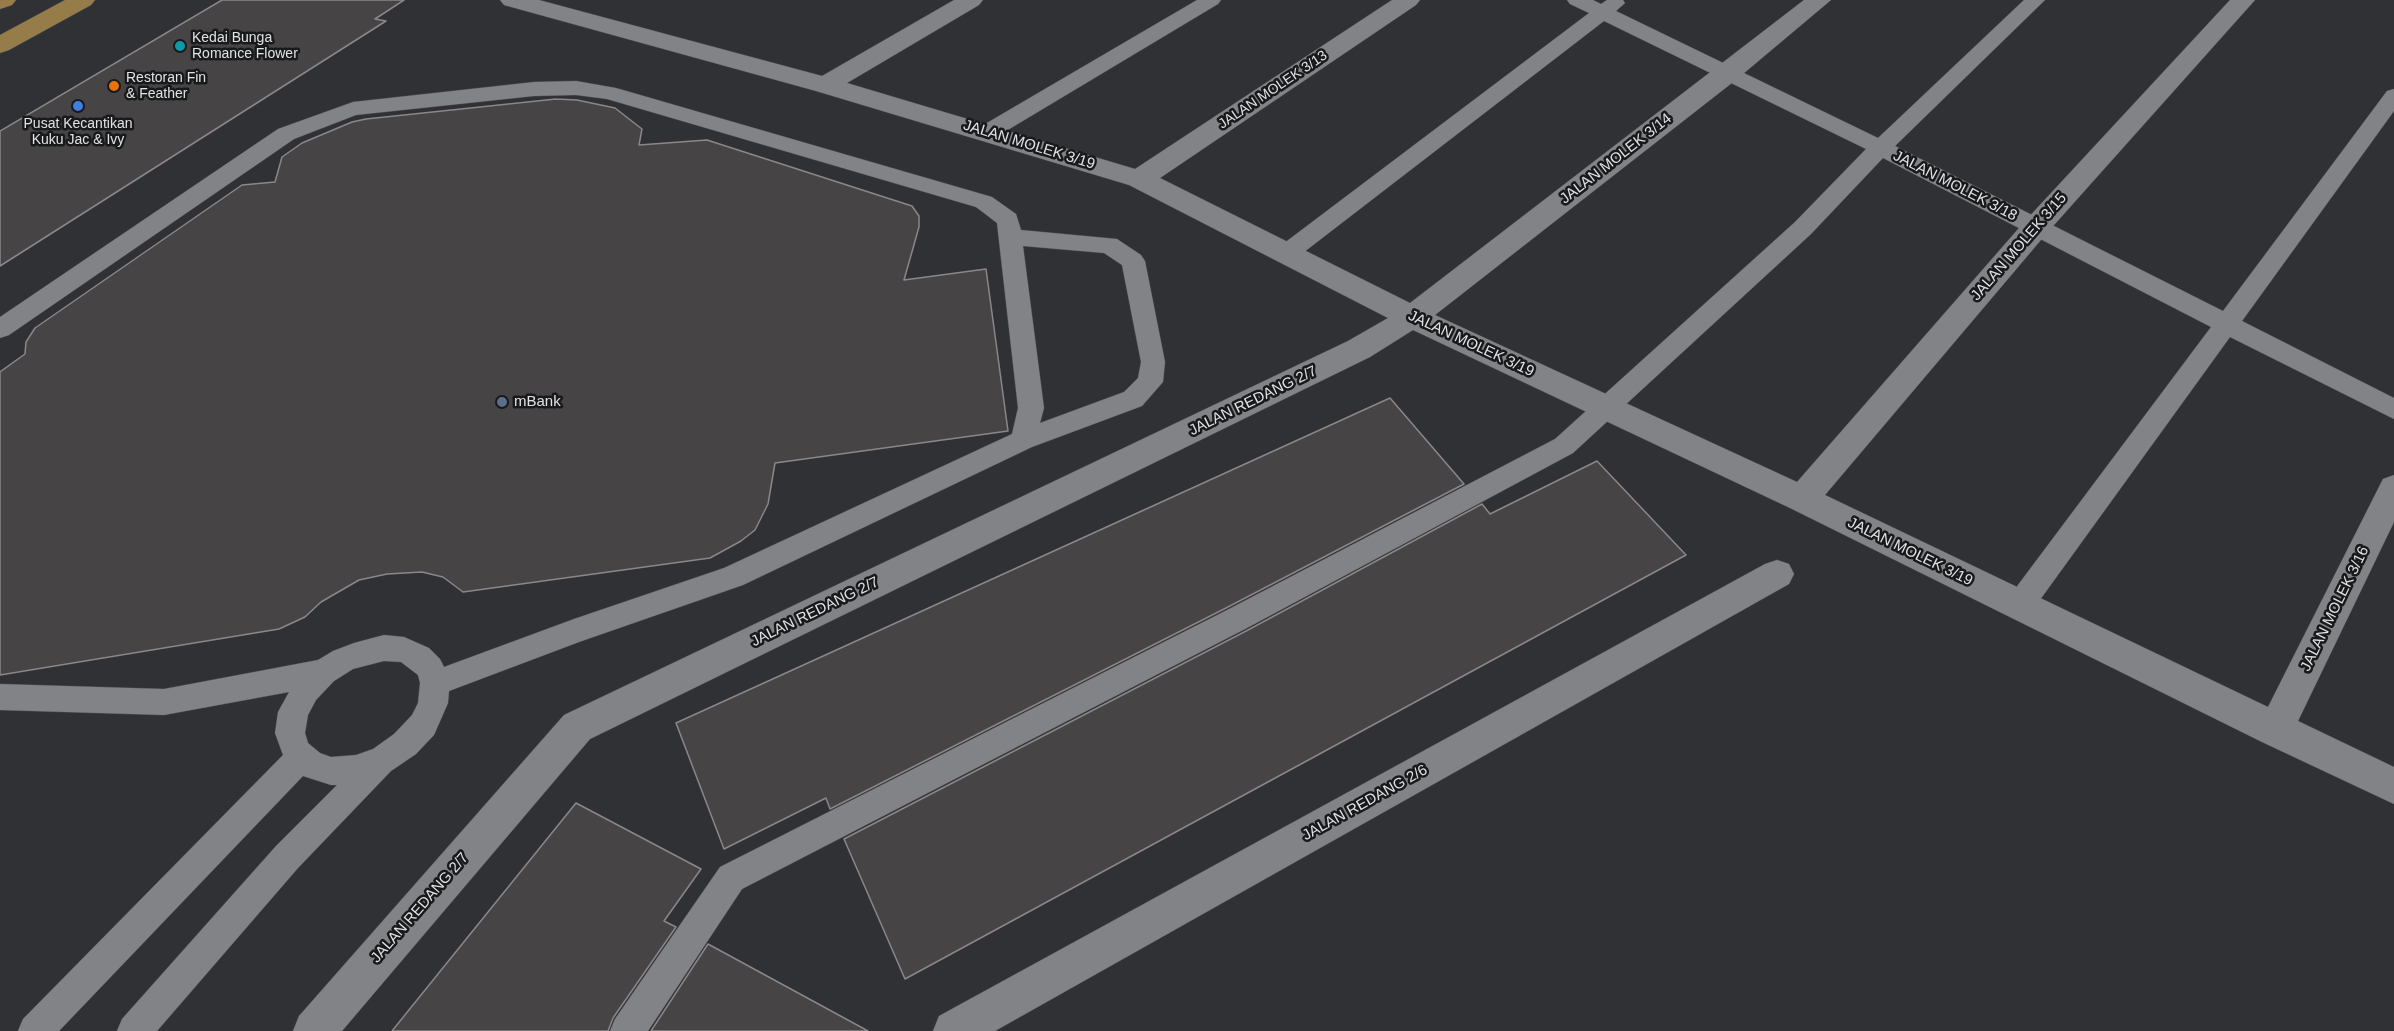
<!DOCTYPE html>
<html>
<head>
<meta charset="utf-8">
<style>
	body { margin:0 }
	canvas { display:block; background:#303134 }
</style>
</head>
<body>
<canvas width="2394" height="1031"></canvas>
<script>
const c = document.querySelector('canvas').getContext('2d');
c.lineJoin = 'round';
function fill(path, color) { c.fillStyle = color; c.fill(path, 'evenodd'); }
const shape = rows => new Path2D(rows.map(r => 'M' + r).join(''));
function trace(path, color, width, dash) { c.strokeStyle = color; c.lineWidth = width; c.lineCap = dash ? 'butt' : 'round'; c.setLineDash(dash || []); c.stroke(path); }
function label(font, color, halo, rows, align = 'center') {
  c.font = font + ' Arial,sans-serif'; c.lineWidth = 5; c.setLineDash([]); c.textBaseline = 'middle'; c.strokeStyle = halo; c.fillStyle = color; for (const [text, x, y, turn = 0] of rows) {
    c.save(); c.translate(x, y); c.rotate((+turn || 0) * Math.PI / 180); c.textAlign = isNaN(turn) ? turn : align; if (halo) c.strokeText(text, 0, 0); c.fillText(text, 0, 0); c.restore();
  }
}
const building = shape([
	[222,0,404,0,375,19,386,21,0,266,0,131,222,0],
	[556,99,577,100,615,108,642,129,639,145,707,140,912,206,919,216,919,227,904,280,986,269,1008,431,775,463,768,504,755,530,741,541,710,558,463,592,443,577,422,572,387,574,359,580,321,602,305,617,279,629,0,675,0,372,25,354,26,342,35,328,242,185,275,182,282,157,302,143,352,122,366,119,556,99],
	[1390,398,1464,484,1226,608,830,809,826,798,724,849,676,723,1390,398],
	[1597,461,1686,555,905,979,844,839,1248,630,1482,504,1490,514,1597,461],
	[576,803,701,869,664,921,676,927,613,1018,608,1031,392,1031,576,803],
	[708,944,868,1031,651,1031,708,944]
]);
fill(building, '#474445');
trace(building, '#8b8789', 1.5);
const lane = shape([
	[1197,0,1221,0,1218,4,996,137,988,139,980,137,977,132,980,127,1197,0],
	[1567,0,1593,0,1601,4,1607,0,1623,0,1625,3,1616,11,1878,138,2024,0,2045,0,1895,146,2223,311,2387,91,2394,89,2394,111,2242,321,2394,398,2394,419,2230,337,2029,615,2019,618,2009,615,2005,606,2009,597,2211,327,1883,158,1811,234,1573,453,1247,628,742,889,648,1031,610,1031,615,1019,720,867,1227,610,1555,439,1795,222,1866,149,1604,21,1295,259,1287,261,1279,259,1275,253,1279,247,1589,13,1570,4,1567,0],
	[576,81,616,88,992,197,1016,214,1021,230,1117,239,1141,255,1145,261,1165,362,1163,382,1142,406,1032,447,743,585,579,642,449,691,448,703,434,735,416,754,391,771,298,868,157,1031,117,1031,122,1019,276,846,337,785,331,785,303,776,59,1031,18,1031,23,1019,283,755,275,733,278,712,289,692,164,715,0,710,0,684,164,689,318,660,333,651,354,643,384,635,404,637,429,648,440,659,444,667,574,619,724,568,1012,434,1018,408,997,223,976,207,607,99,576,95,534,96,356,115,294,139,9,335,0,338,0,317,278,129,353,102,534,82,576,81],
	[1023,246,1104,253,1122,265,1141,362,1138,378,1124,392,1040,423,1044,408,1023,246],
	[384,661,401,662,418,675,420,683,418,703,412,715,394,734,373,749,356,755,331,757,320,753,308,743,305,733,308,715,316,700,334,681,353,669,384,661]
]);
const street = shape([
	[500,0,539,0,822,76,954,0,983,0,979,5,847,83,1135,169,1392,0,1420,0,1416,5,1160,178,1410,303,1804,0,1831,0,1737,79,1435,315,1797,482,2026,220,2230,0,2255,0,2046,234,1825,495,2268,707,2383,479,2394,475,2394,522,2298,721,2394,767,2394,804,2262,742,1790,508,1413,330,1370,357,590,739,342,1031,293,1031,299,1016,564,715,1348,341,1388,318,1129,185,816,91,504,5,500,0],
	[1777,560,1789,564,1794,574,1789,584,995,1031,933,1031,939,1016,1765,564,1777,560]
]);
const primary = shape([
	[0,0,16,0,12,5,0,9,0,0],
	[65,0,95,0,91,5,9,50,0,53,0,35,65,0]
]);
trace(lane, '#4c4d50', 1);
trace(street, '#4c4d50', 1);
trace(primary, '#4c4d50', 1);
fill(lane, '#818386');
fill(street, '#818386');
fill(primary, '#967c49');
for (const [x, y, r, color] of [
	[180,46,6,"#0f9aa8"],
	[114,86,6,"#e8710a"],
	[78,106,6,"#3f7fe0"],
	[502,402,6,"#5c6f8a"]
]) { const dot = new Path2D(); dot.arc(x, y, r, 0, 2 * Math.PI); c.fillStyle = color; c.fill(dot); trace(dot, '#18191a', 2); }
label('14px', '#e1e2e4', '#18191a', [
	["Kedai Bunga",192,38],
	["Romance Flower",192,54],
	["Restoran Fin",126,78],
	["& Feather",126,94],
	["Pusat Kecantikan",78,124,"center"],
	["Kuku Jac & Ivy",78,140,"center"]
], 'left');
label('14px', '#e1e2e4', '#18191a', [
	["JALAN MOLEK 3/13",1273,90,-34]
]);
label('15px', '#e1e2e4', '#18191a', [
	["JALAN MOLEK 3/19",1029,145,17],
	["JALAN MOLEK 3/14",1616,159,-38],
	["JALAN MOLEK 3/18",1955,186,27],
	["JALAN MOLEK 3/15",2019,247,-49],
	["JALAN MOLEK 3/19",1471,344,25],
	["JALAN REDANG 2/7",1253,401,-26],
	["JALAN MOLEK 3/19",1910,552,26],
	["JALAN MOLEK 3/16",2335,609,-64],
	["JALAN REDANG 2/7",815,612,-26],
	["JALAN REDANG 2/6",1365,803,-29],
	["JALAN REDANG 2/7",420,908,-49]
]);
label('15px', '#e1e2e4', '#18191a', [
	["mBank",514,402]
], 'left');
</script>
</body>
</html>
